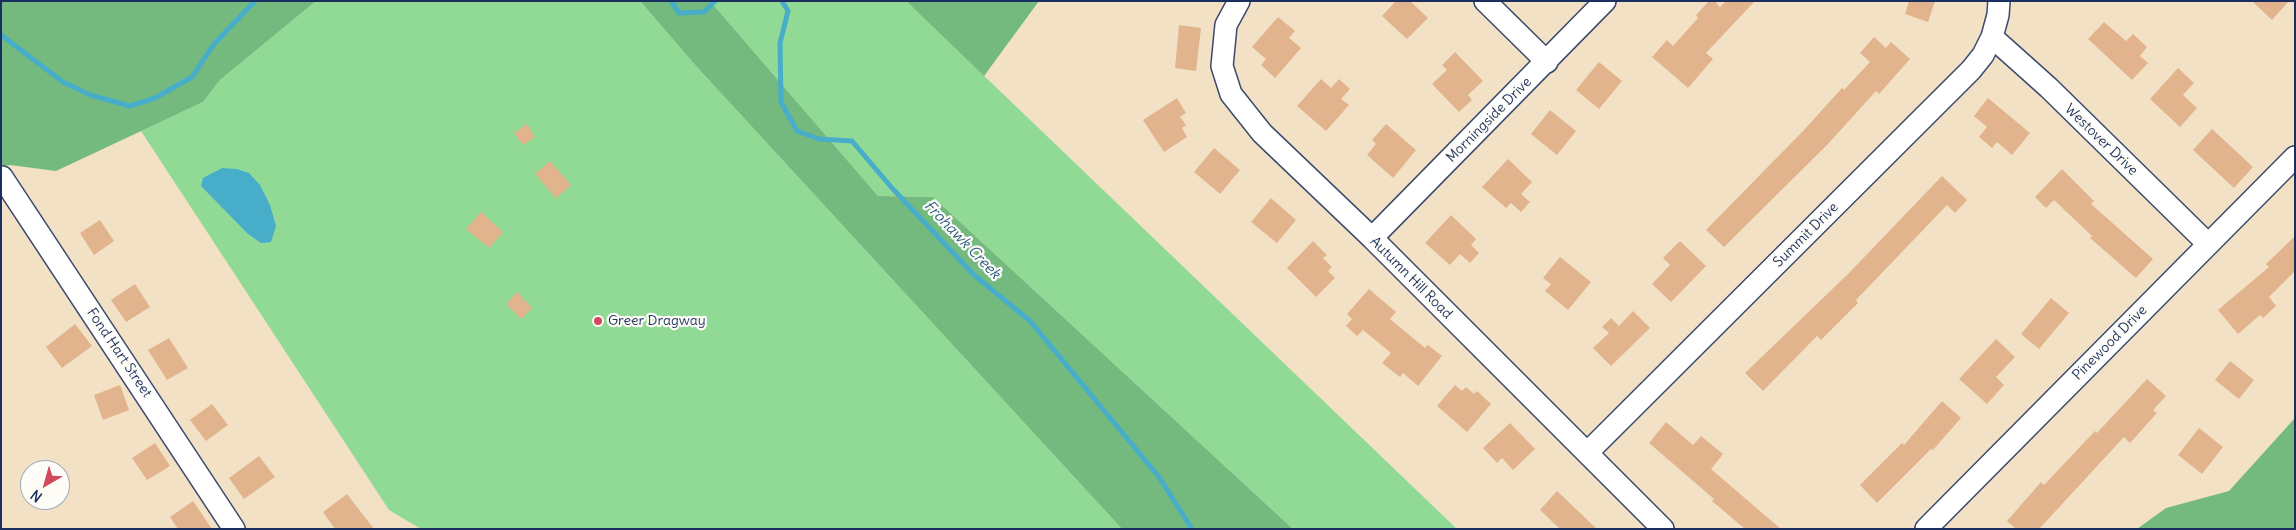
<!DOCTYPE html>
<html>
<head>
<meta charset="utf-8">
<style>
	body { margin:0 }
	#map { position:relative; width:2296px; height:530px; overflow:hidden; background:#f2e1c5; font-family:Delius,sans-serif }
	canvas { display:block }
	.frame { position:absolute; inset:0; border:2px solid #1b2f5e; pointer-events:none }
	.north { position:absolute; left:20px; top:460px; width:50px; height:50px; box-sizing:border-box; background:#fdfcf7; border:1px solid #a3aaba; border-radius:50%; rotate:218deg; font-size:14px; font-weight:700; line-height:20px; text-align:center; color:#1b2f5e }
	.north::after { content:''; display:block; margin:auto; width:18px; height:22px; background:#d1495b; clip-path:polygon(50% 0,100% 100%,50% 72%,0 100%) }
</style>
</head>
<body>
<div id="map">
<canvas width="2296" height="530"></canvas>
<div class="frame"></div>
<div class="north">N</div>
</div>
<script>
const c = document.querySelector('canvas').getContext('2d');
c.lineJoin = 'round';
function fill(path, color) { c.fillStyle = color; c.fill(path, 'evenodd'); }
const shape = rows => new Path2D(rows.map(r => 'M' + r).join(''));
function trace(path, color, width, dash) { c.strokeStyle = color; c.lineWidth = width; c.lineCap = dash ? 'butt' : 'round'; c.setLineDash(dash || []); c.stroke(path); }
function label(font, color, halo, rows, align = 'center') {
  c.font = font + ' Delius,sans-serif'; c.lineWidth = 4.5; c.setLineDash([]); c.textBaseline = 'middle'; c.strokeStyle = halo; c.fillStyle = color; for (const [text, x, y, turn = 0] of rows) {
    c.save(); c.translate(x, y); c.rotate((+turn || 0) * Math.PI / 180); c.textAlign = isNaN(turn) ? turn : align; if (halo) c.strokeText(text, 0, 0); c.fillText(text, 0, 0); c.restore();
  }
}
fill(shape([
	[316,1,640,1,696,66,1122,529,421,529,389,510,141,131,203,102,220,80],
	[710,1,906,1,1457,529,1293,529,933,197,878,196]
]), '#91da96');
fill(shape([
	[1,1,316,1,220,80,203,102,56,171,10,165,1,167],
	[640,1,710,1,878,196,933,197,1293,529,1122,529,696,66],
	[906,1,1039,1,984,76],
	[2295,418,2295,529,2137,529,2166,508,2229,491]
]), '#74ba7f');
fill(shape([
	[222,168,237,169,249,173,260,185,270,205,276,226,271,242,261,243,248,234,201,186,203,178]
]), '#48adc8');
trace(shape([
	[671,1,679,13,704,12,715,1],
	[782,1,788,11,780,43,781,102,797,131,819,139,852,141,892,188,974,275,1030,321,1159,477,1192,529],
	[1,35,63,82,90,95,130,106,155,98,192,77,214,44,255,1]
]), '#48adc8', 5);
fill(shape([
	[1396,1,1410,1,1428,18,1407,39,1382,16],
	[1709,1,1715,1,1720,7,1726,1,1755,1,1706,53,1713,59,1688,88,1652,57,1667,40,1673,46,1698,18,1696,15],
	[1909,1,1935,1,1928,22,1905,14],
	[2252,1,2289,1,2272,20],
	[1278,17,1295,31,1289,38,1301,48,1275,78,1261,65,1266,59,1252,47],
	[2104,22,2126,41,2133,34,2147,47,2140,56,2148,63,2132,80,2088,39],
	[1179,25,1201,28,1196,71,1175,68],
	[1874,37,1886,48,1891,42,1910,59,1879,94,1876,91,1827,145,1724,247,1706,230,1803,131,1842,88,1844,90,1870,62,1860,53],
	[1455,52,1483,81,1468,95,1472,100,1459,112,1432,84,1447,70,1442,65],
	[1599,62,1622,81,1599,109,1576,90],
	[2178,68,2194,83,2183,95,2197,108,2180,127,2150,99],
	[1321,79,1331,88,1339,79,1350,89,1341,99,1349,105,1326,131,1297,106],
	[1177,98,1186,113,1180,117,1186,125,1182,128,1187,137,1164,152,1143,120],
	[1988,98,2030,133,2012,155,1997,142,1992,148,1979,137,1987,127,1974,116],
	[1550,110,1576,131,1557,155,1531,134],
	[527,124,535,137,523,145,514,133],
	[1386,124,1416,150,1393,178,1367,155,1376,144,1372,140],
	[2212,129,2253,167,2234,188,2193,150],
	[1214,148,1240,170,1220,194,1194,172],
	[1508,159,1532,182,1521,194,1530,202,1521,212,1511,203,1506,208,1482,187],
	[550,161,571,185,556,198,535,174],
	[2062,169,2094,201,2091,204,2153,259,2136,278,2090,238,2092,236,2054,200,2046,208,2035,197],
	[1942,176,1967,200,1955,213,1947,205,1856,300,1858,303,1821,340,1817,336,1763,391,1745,373,1849,273],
	[1271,198,1296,220,1277,243,1251,222],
	[481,212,503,232,489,248,466,229],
	[1451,215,1476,239,1471,245,1479,253,1470,263,1460,254,1450,265,1425,243],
	[100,220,114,241,94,255,80,233],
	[2295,236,2295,271,2269,297,2276,306,2263,318,2260,315,2238,334,2218,310,2269,267,2266,264],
	[1313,241,1327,255,1323,258,1332,267,1328,271,1335,278,1316,297,1287,268],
	[1680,241,1706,266,1671,302,1652,284,1670,265,1663,258],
	[1560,257,1591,282,1568,310,1545,291,1551,284,1543,278],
	[135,284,150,307,126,322,111,300],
	[1369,289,1396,312,1390,319,1425,348,1428,345,1442,356,1418,386,1403,373,1400,377,1382,363,1391,353,1363,330,1357,336,1346,326,1352,319,1347,314],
	[517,292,532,308,521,319,506,304],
	[2051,298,2069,313,2039,349,2021,334],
	[1633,311,1650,328,1611,366,1593,348,1609,333,1602,327,1611,318,1619,326],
	[75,324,92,346,62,368,46,347],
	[169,338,188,368,167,380,148,350],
	[1996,339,2015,357,1996,377,2004,385,1987,404,1959,379],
	[2230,361,2254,380,2239,399,2215,380],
	[2147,379,2166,396,2153,410,2157,413,2130,443,2124,437,2039,529,2016,529,2007,521,2041,482,2044,485,2095,431,2097,433],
	[120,385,129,410,103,420,94,395],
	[1455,385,1462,391,1466,387,1474,394,1477,391,1491,404,1467,432,1437,406],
	[1942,401,1961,418,1933,450,1931,449,1877,503,1860,485,1902,443,1904,445],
	[212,404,228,425,206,441,190,420],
	[1666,422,1693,445,1701,436,1723,454,1711,469,1781,529,1745,529,1712,501,1714,499,1649,443],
	[1510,423,1535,449,1513,470,1502,458,1497,463,1483,448],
	[2199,428,2223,447,2202,474,2178,455],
	[155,443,170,466,147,480,132,458],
	[259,456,275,477,244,499,229,478],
	[1557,491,1597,529,1560,529,1540,510],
	[347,494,374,529,335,529,323,512],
	[193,501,212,529,178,529,170,517]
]), '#e2b48d');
const minor = shape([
	[1239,1,1226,25,1222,66,1231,94,1262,133,1372,238,1663,529],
	[1485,1,1547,62],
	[1992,37,2049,88,2208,244],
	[2,177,234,529],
	[1372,238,1605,1],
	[1587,453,1971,70,1983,55,1992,37,1998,15,1999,1],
	[1926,529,2295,157]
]);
trace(minor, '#3b4a6d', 24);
trace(minor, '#fff', 21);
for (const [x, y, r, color] of [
	[598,321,5,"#d1495b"]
]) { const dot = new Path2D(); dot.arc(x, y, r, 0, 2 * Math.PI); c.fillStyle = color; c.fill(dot); trace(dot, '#fdfcf7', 2); }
label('14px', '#1b2f5e', '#fdfcf7', [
	["Morningside Drive",1489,120,-45],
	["Westover Drive",2101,140,44],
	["Summit Drive",1806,235,-45],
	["Autumn Hill Road",1411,278,45],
	["Pinewood Drive",2110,343,-45],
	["Fond Hart Street",119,353,56]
]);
label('14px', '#1b2f5e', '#fdfcf7', [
	["Greer Dragway",608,321]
], 'left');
label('italic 15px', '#2b5b83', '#fdfcf7', [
	["Frohawk Creek",962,240,46]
]);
</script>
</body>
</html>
